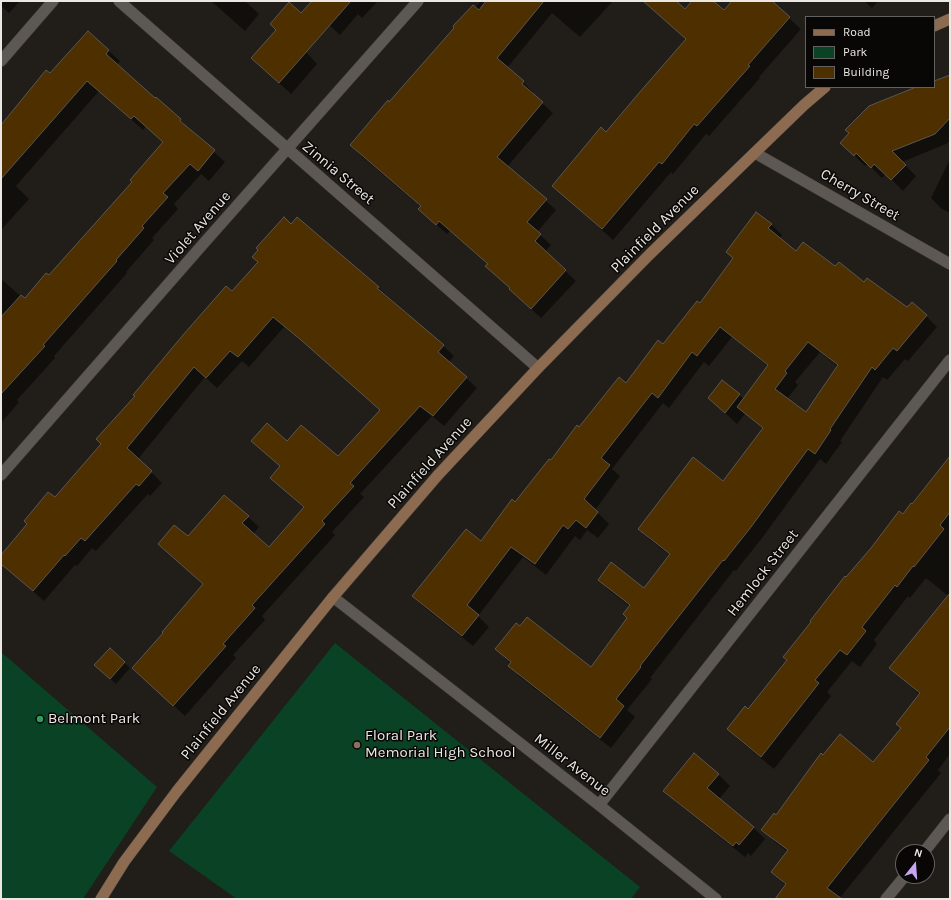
<!DOCTYPE html>
<html>
<head>
<meta charset="utf-8">
<style>
	body { margin:0 }
	#map { position:relative; width:951px; height:900px; overflow:hidden; background:#211d18; font-family:Karla,sans-serif }
	canvas { display:block }
	.frame { position:absolute; inset:0; border:2px solid #ebe8e4; pointer-events:none }
	.legend { position:absolute; left:805px; top:16px; width:130px; height:72px; box-sizing:border-box; background:#090706; border:1px solid #63615f; margin:0; padding:5px 7px; list-style:none; font-size:12px; color:#ebe8e4 }
	.legend li { display:flex; align-items:center; gap:8px; height:20px }
	.legend b { width:20px; border:1px solid #63615f }
	.north { position:absolute; left:895px; top:844px; width:40px; height:40px; box-sizing:border-box; background:#090706; border:1px solid #63615f; border-radius:50%; rotate:17deg; font-size:11px; font-weight:700; line-height:16px; text-align:center; color:#ebe8e4 }
	.north::after { content:''; display:block; margin:auto; width:14px; height:18px; background:#c5a6f0; clip-path:polygon(50% 0,100% 100%,50% 72%,0 100%) }
</style>
</head>
<body>
<div id="map">
<canvas width="951" height="900"></canvas>
<div class="frame"></div>
<ul class="legend">
<li><b style="height:5px;background:#8d6b50"></b>Road</li>
<li><b style="height:11px;background:#0a4225"></b>Park</li>
<li><b style="height:11px;background:#4d2f00"></b>Building</li>
</ul>
<div class="north">N</div>
</div>
<script>
const c = document.querySelector('canvas').getContext('2d');
c.lineJoin = 'round';
function fill(path, color) { c.fillStyle = color; c.fill(path, 'evenodd'); }
const shape = rows => new Path2D(rows.map(r => 'M' + r).join(''));
function trace(path, color, width, dash) { c.strokeStyle = color; c.lineWidth = width; c.lineCap = dash ? 'butt' : 'round'; c.setLineDash(dash || []); c.stroke(path); }
function label(font, color, halo, rows, align = 'center') {
  c.font = font + ' Karla,sans-serif'; c.lineWidth = 3; c.setLineDash([]); c.textBaseline = 'middle'; c.strokeStyle = halo; c.fillStyle = color; for (const [text, x, y, turn = 0] of rows) {
    c.save(); c.translate(x, y); c.rotate((+turn || 0) * Math.PI / 180); c.textAlign = isNaN(turn) ? turn : align; if (halo) c.strokeText(text, 0, 0); c.fillText(text, 0, 0); c.restore();
  }
}
fill(shape([
	[335,643,640,887,631,899,237,899,169,851],
	[1,652,157,787,83,899,1,899]
]), '#0a4225');
fill(shape([
	[1,1,20,1,9,13,1,6],
	[211,1,245,1,259,14,245,31],
	[313,1,378,1,362,18,358,14,340,35,319,16],
	[481,1,613,1,580,37,552,13,507,68,523,82,533,92,532,94,553,113,507,167,556,210,537,232,551,245,545,252,576,281,541,318,520,299,488,264,450,231,447,234,430,219,421,207,361,156,351,145],
	[659,1,675,1,685,10,693,1,711,1,724,12,733,1,770,1,801,29,759,77,760,78,709,136,706,134,673,174,671,172,613,240,553,186,607,134,687,40],
	[864,1,878,1,872,8],
	[88,32,120,61,117,65,180,120,191,131,225,162,209,181,201,174,174,204,178,209,152,238,154,240,126,272,127,273,54,356,55,358,17,400,19,402,1,423,1,279,25,300,49,277,134,182,164,142,146,126,143,130,99,91,16,186,29,199,1,230,1,126],
	[306,52,317,64,291,94,252,58],
	[950,76,950,141,946,144,902,162,916,176,903,191,886,174,882,178,868,164,865,166,842,143,922,87,934,87,934,82],
	[950,159,950,213,942,209,931,198],
	[771,224,782,235,779,239,796,252,835,268,907,309,926,316,937,327,908,361,905,359,887,380,883,377,840,441,842,442,826,464,820,459,762,538,736,571,734,570,650,678,652,679,627,710,635,717,611,748,520,677,509,666,511,664,496,649,592,669,628,618,630,607,610,591,599,580,644,589,670,555,650,540,639,529,724,483,763,429,745,414,737,424,709,398,722,381,744,399,768,366,732,337,709,366,704,362,669,408,663,403,612,469,620,476,595,510,609,524,598,538,587,530,580,540,575,536,546,575,523,557,478,616,489,627,473,646,424,607,413,596,481,542,580,428,626,384,663,346],
	[820,352,838,367,807,414,787,399,798,385,795,382],
	[291,225,378,287,454,356,449,362,477,388,444,426,432,416,360,494,364,497,332,532,335,535,262,616,265,620,233,655,236,658,185,716,133,668,165,633,203,585,170,554,188,538,248,517,259,527,253,534,269,548,304,508,271,478,281,467,287,442,338,458,381,411,313,350,284,327,249,367,242,361,217,388,205,377,138,459,162,483,150,496,148,494,96,551,92,548,77,566,75,565,44,601,1,563,1,557,55,499],
	[950,457,950,754,938,770,941,773,839,899,788,899,786,886,772,872,788,852,775,842,763,830,777,816,873,763,902,729,920,695,891,668,948,596,926,578,910,598,908,596,874,640,877,644,860,667,852,661,827,692,831,696,774,769,740,741,728,729,748,710],
	[110,649,130,668,116,684,101,670],
	[718,774,730,786,719,799,753,827,765,839,751,856,748,853,745,857,676,802,665,791]
]), '#0007');
const building = shape([
	[312,1,351,1,279,83,251,58,276,30,270,24,289,2,301,13,312,1],
	[486,1,544,1,497,58,524,81,522,84,543,102,497,157,547,199,527,222,541,234,535,241,566,270,531,309,509,289,510,288,485,266,488,264,439,221,436,225,418,209,421,206,350,145,388,100,389,102,454,28,453,26,473,5,479,10,486,1],
	[643,1,676,1,685,9,692,1,713,1,724,10,732,1,772,1,790,17,748,65,750,66,697,126,694,124,662,164,659,162,602,229,552,186,601,127,606,132,639,93,686,39,643,1],
	[88,31,109,50,106,54,155,98,156,97,181,119,180,121,215,150,198,171,190,164,163,193,168,197,142,226,144,228,116,260,117,261,43,345,45,346,1,394,1,317,21,295,25,298,46,273,49,275,132,182,130,180,163,142,134,116,131,119,87,81,1,179,1,125,46,70,50,73,88,31],
	[950,75,950,118,935,134,892,151,906,165,891,180,874,164,871,168,856,153,854,156,840,143,849,133,845,130,869,106,916,87,934,87,934,81,950,75],
	[756,212,772,224,768,228,796,251,803,242,835,266,839,262,864,282,867,278,907,307,912,302,927,315,897,351,893,348,875,370,872,367,830,429,831,430,815,454,808,449,751,527,724,561,723,560,640,666,641,667,616,699,624,706,600,738,508,666,511,662,495,649,516,623,520,626,527,617,591,667,627,618,623,614,630,605,598,580,611,562,644,588,670,554,638,529,693,457,723,481,763,428,737,407,768,365,720,327,697,356,692,352,658,398,652,393,601,458,610,465,584,499,598,512,586,528,576,520,568,529,563,525,535,564,511,547,467,605,479,615,462,636,412,596,466,529,481,541,512,499,515,502,549,459,551,460,577,425,579,427,619,377,626,383,658,340,663,344,697,301,700,303,733,258,726,252,756,212],
	[808,342,838,365,806,412,775,389,787,373,785,371,808,342],
	[284,217,291,224,297,217,379,287,377,288,444,345,438,352,467,377,433,416,420,406,350,483,354,486,322,521,325,524,252,605,255,608,223,644,226,646,173,706,132,668,163,633,162,632,203,584,158,544,174,525,188,536,224,495,249,516,242,523,269,547,304,507,270,478,280,466,251,441,267,423,287,441,301,425,338,456,380,410,301,340,273,317,238,357,230,351,206,378,194,367,127,448,152,471,139,486,136,484,85,541,81,538,65,556,64,555,33,591,1,564,1,555,27,524,24,521,48,492,55,497,101,444,96,439,135,396,133,395,183,335,226,286,232,291,258,262,252,257,258,250,256,248,284,217],
	[722,380,740,394,725,413,708,398,722,380],
	[950,456,950,512,940,525,944,529,914,567,913,566,897,587,895,585,862,627,866,631,847,655,840,650,815,680,819,683,761,757,727,729,745,706,748,709,787,660,783,657,811,622,810,621,845,576,846,577,871,548,899,511,903,514,911,503,912,504,950,456],
	[950,593,950,727,926,757,929,760,827,888,842,899,775,899,786,884,771,872,788,850,761,830,774,813,776,815,821,753,823,755,840,734,873,762,901,728,896,724,920,693,889,668,950,593],
	[110,648,125,662,110,679,94,665,110,648],
	[694,753,719,774,707,788,754,827,739,845,736,842,733,846,663,791,694,753]
]);
fill(building, '#4d2f00');
trace(building, '#5b5651', 1);
const minor = shape([
	[119,1,538,368],
	[1,61,53,1],
	[755,153,950,264],
	[1,475,204,243,418,1],
	[333,597,599,805,716,899],
	[599,805,950,360],
	[924,852,950,819],
	[886,899,905,876]
]);
const secondary = shape([
	[934,26,950,19],
	[101,899,124,862,177,791,333,597,438,475,538,368,650,254,804,105,825,87]
]);
trace(minor, '#3c3835', 12);
trace(secondary, '#3c3835', 12);
trace(minor, '#5d5853', 11);
trace(secondary, '#8d6b50', 11);
for (const [x, y, r, color] of [
	[40,719,4,"#2e9e5b"],
	[357,745,4,"#8d6e63"]
]) { const dot = new Path2D(); dot.arc(x, y, r, 0, 2 * Math.PI); c.fillStyle = color; c.fill(dot); trace(dot, '#090706', 1.5); }
label('15px', '#ebe8e4', '#090706', [
	["Zinnia Street",338,173,40],
	["Cherry Street",860,195,30],
	["Violet Avenue",198,228,-49],
	["Plainfield Avenue",655,229,-45],
	["Plainfield Avenue",430,463,-48],
	["Hemlock Street",763,573,-52],
	["Plainfield Avenue",221,712,-51],
	["Miller Avenue",572,765,38]
]);
label('15px', '#ebe8e4', '#090706', [
	["Belmont Park",48,719],
	["Floral Park",365,736],
	["Memorial High School",365,753]
], 'left');
</script>
</body>
</html>
